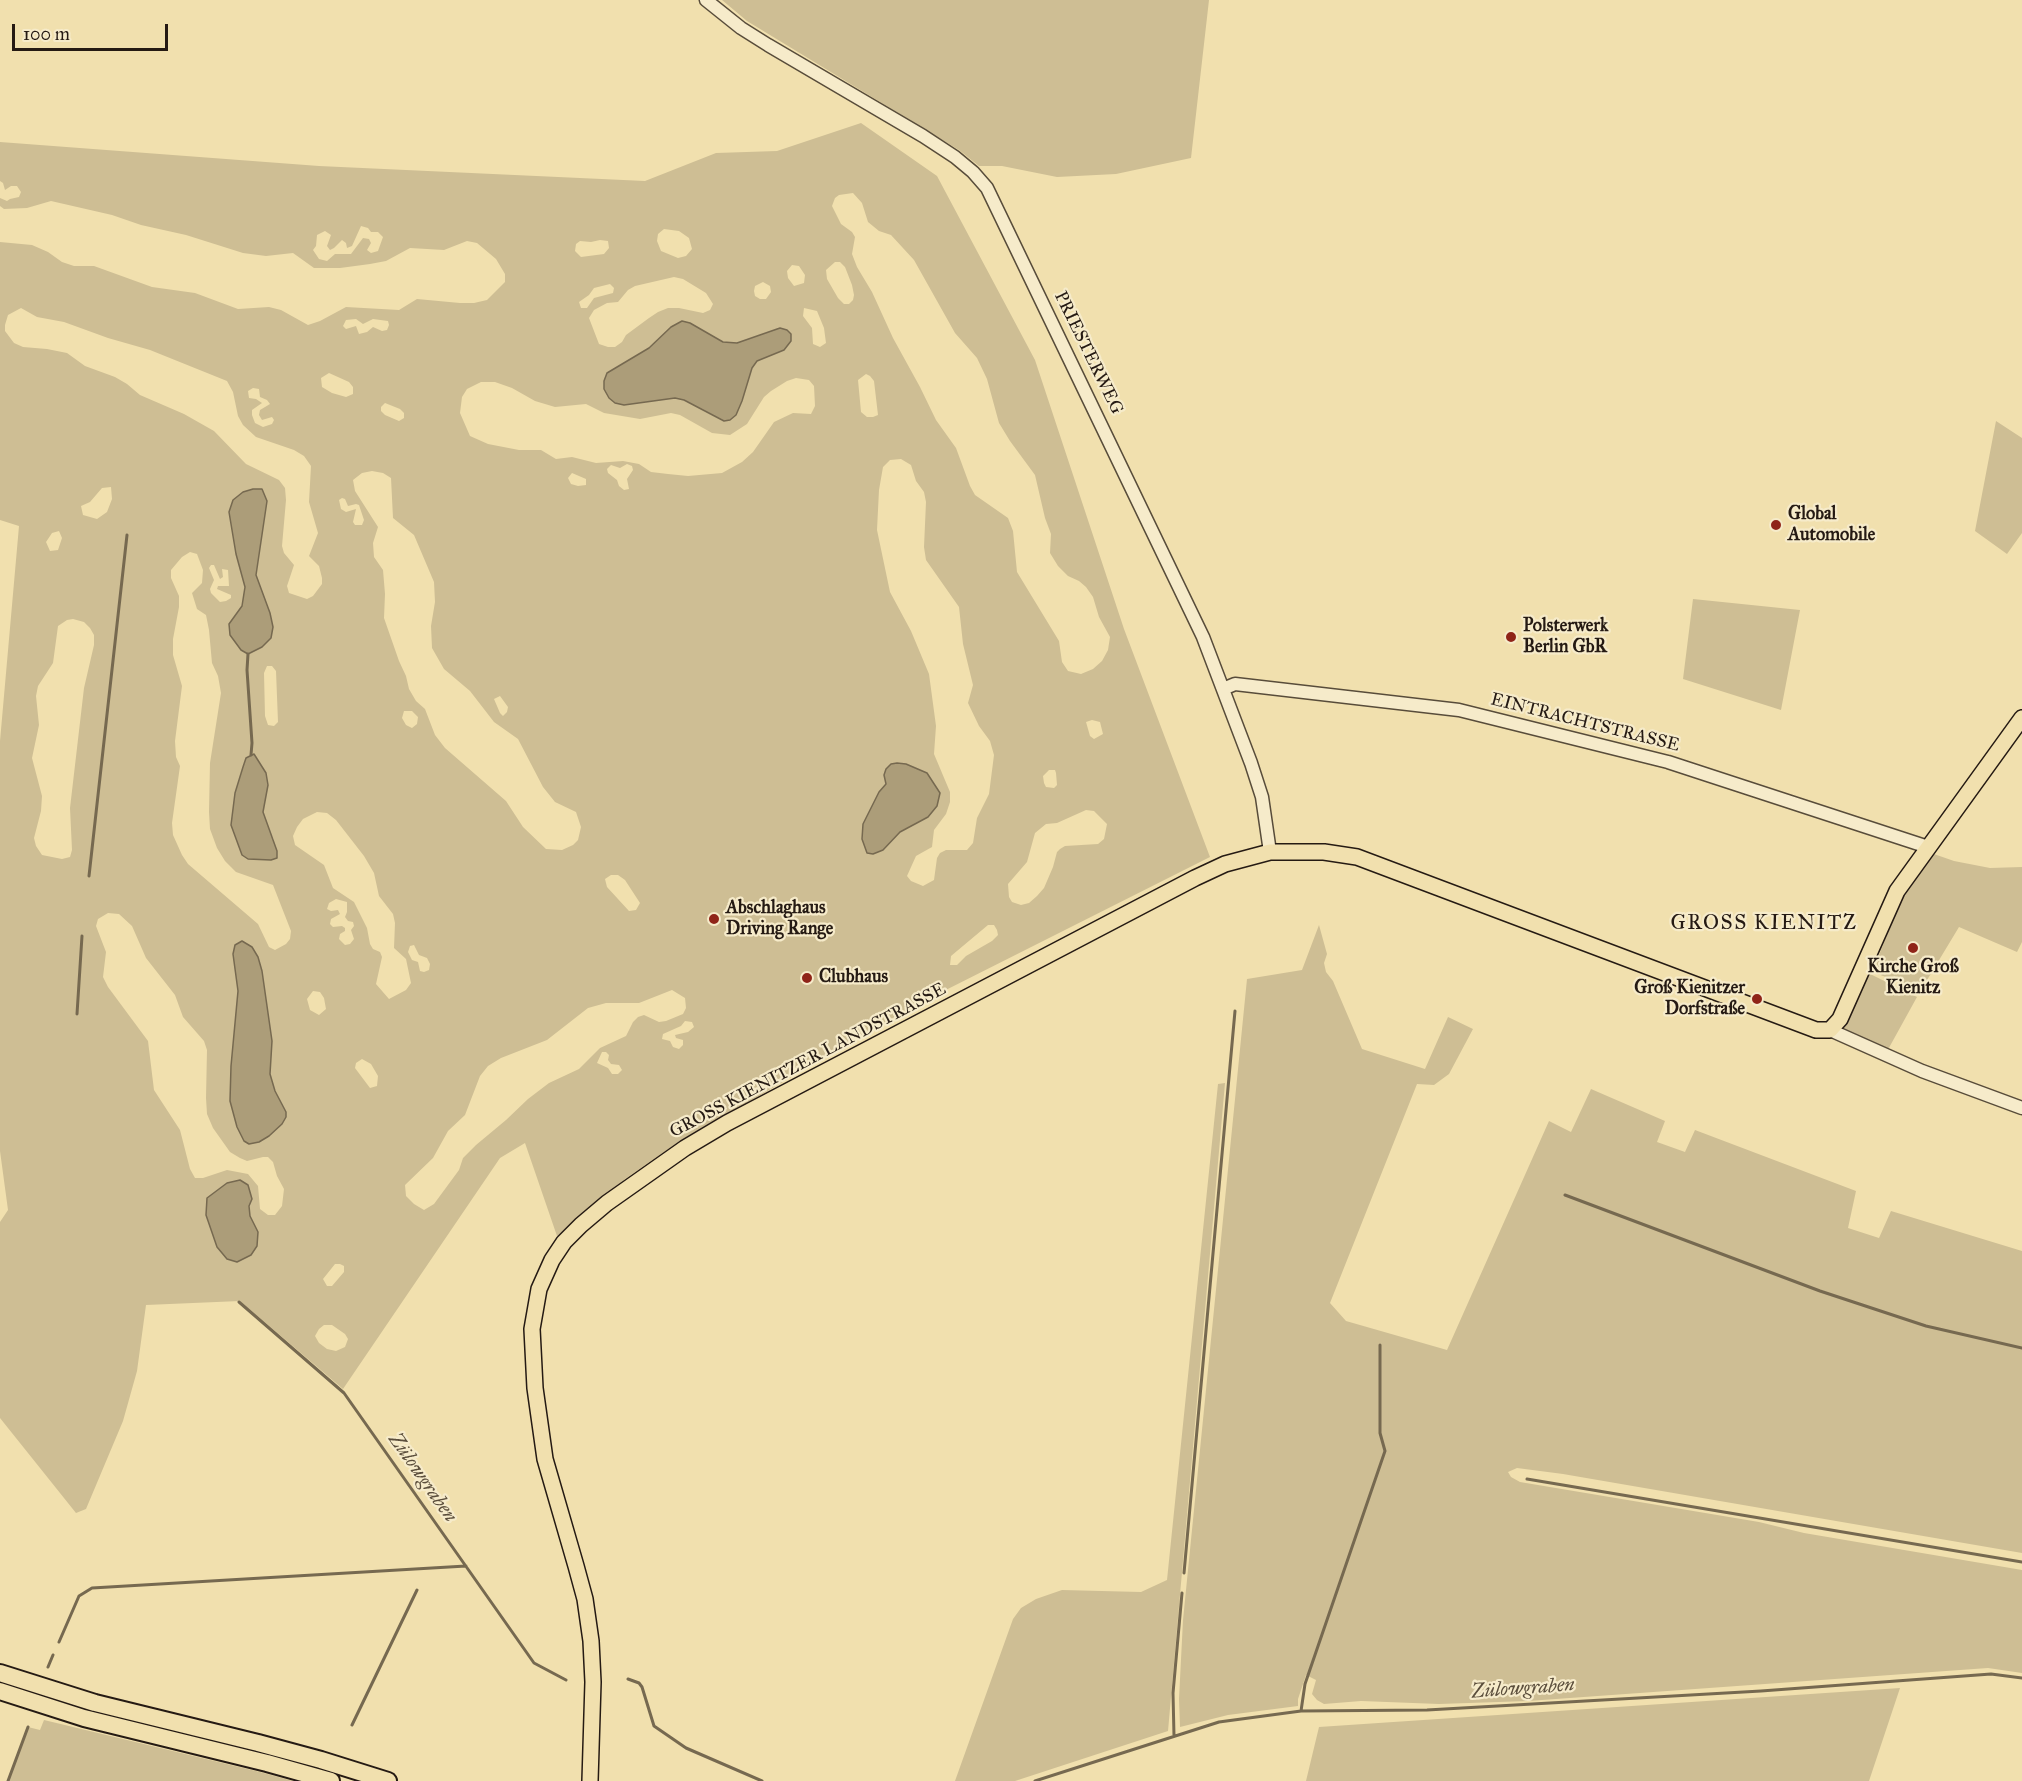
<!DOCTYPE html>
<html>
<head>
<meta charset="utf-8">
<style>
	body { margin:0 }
	#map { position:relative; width:2022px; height:1781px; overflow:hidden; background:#f1e0ae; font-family:"IM FELL Great Primer",serif }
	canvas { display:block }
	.scale { position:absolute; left:12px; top:24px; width:156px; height:27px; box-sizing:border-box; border:3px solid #251a13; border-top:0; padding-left:8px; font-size:18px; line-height:21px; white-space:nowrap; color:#251a13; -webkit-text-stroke:4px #f6ebca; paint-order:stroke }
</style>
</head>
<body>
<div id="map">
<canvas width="2022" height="1781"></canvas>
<div class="scale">100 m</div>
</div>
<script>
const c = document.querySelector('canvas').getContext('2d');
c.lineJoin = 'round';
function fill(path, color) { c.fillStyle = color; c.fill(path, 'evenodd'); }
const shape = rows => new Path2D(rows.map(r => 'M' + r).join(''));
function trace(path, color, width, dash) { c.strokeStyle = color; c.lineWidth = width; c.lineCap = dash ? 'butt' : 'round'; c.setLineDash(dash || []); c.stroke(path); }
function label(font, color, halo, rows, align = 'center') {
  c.font = font + ' "IM FELL Great Primer",serif'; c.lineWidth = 4.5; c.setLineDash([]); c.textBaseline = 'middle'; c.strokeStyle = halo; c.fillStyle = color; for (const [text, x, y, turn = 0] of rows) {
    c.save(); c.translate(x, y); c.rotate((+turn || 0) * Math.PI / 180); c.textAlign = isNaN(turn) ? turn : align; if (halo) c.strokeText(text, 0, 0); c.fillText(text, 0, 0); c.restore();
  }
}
fill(shape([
	[722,0,1209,0,1191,158,1116,174,1057,177,1002,166,979,166,959,150,747,21],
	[861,123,937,176,1035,360,1124,629,1210,857,914,1006,674,1145,625,1179,557,1236,525,1143,500,1158,343,1389,240,1301,146,1305,137,1371,123,1421,86,1509,76,1513,0,1418,0,1222,8,1210,0,1151,0,741,19,526,0,520,0,242,32,245,48,252,62,262,74,266,94,266,152,287,195,293,238,309,269,307,281,310,308,325,320,321,346,307,399,310,417,299,460,303,474,303,487,300,505,282,505,274,496,259,477,243,467,241,444,250,410,248,386,261,370,264,340,268,314,268,293,253,266,256,243,253,186,235,141,225,112,215,51,201,27,208,4,209,0,206,0,198,7,201,10,199,19,197,21,192,17,186,11,186,5,190,3,183,0,181,0,142,319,166,645,181,716,153,777,151],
	[853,193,862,203,868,222,879,231,891,235,914,260,955,333,977,358,987,379,999,423,1010,441,1035,475,1045,518,1051,534,1050,553,1058,566,1068,576,1079,581,1086,587,1093,597,1099,617,1110,637,1108,650,1102,661,1093,669,1081,674,1068,671,1062,662,1059,641,1017,572,1013,531,1008,518,975,495,970,486,956,448,936,420,920,387,893,338,872,292,857,267,852,254,855,237,852,232,841,224,832,206,835,198,839,195],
	[361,226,368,228,371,232,378,232,383,237,378,251,371,253,367,250,371,243,369,239,363,238,351,254,335,254,327,261,319,259,313,250,316,246,317,235,325,231,331,235,327,246,330,250,334,248,342,240,346,243,347,248,352,246],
	[664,229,679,231,689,238,692,249,686,256,678,258,661,251,657,241,658,234],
	[600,240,608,241,609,248,604,254,581,257,575,251,576,244,580,241,591,242],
	[835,262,840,262,845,267,852,285,854,295,853,300,849,304,844,304,838,298,827,279,826,270],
	[792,265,799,266,805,275,804,283,794,286,788,278,787,271],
	[674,277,683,279,706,293,713,304,710,310,703,313,679,308,668,308,658,312,649,318,626,335,622,342,615,347,608,347,599,344,589,318,594,310,607,303,618,302,628,290,635,286],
	[763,282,770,286,771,292,766,299,760,299,755,296,754,291,755,286],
	[610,284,614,288,613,293,594,298,587,308,581,308,579,302,589,295,594,288],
	[21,308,37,317,64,322,108,338,150,350,227,381,233,392,238,416,243,425,256,437,294,450,304,456,311,466,309,502,318,533,309,556,319,566,322,578,322,584,313,596,307,599,289,593,287,586,294,565,284,553,282,546,286,500,285,488,279,480,246,464,214,431,184,414,140,395,127,384,115,377,85,366,67,353,47,349,23,347,14,343,5,331,5,325,8,315],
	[804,308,817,311,824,328,826,343,820,347,813,344,812,328,803,316],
	[356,319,363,324,373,319,388,321,389,325,387,330,382,331,373,327,367,332,359,334,356,326,346,329,343,326,346,320],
	[690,323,712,337,723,342,737,343,780,328,784,350,757,361,752,368,742,401,736,415,730,420,723,421,684,400,675,398,624,405,615,403,607,373,649,348,671,327],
	[329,373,349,382,353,387,353,394,346,397,332,393,322,387,321,378],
	[866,374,870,376,874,381,878,415,873,417,867,417,861,412,858,380],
	[796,378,809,380,814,386,815,406,811,414,793,413,774,422,753,452,742,462,722,473,688,476,668,474,651,472,639,464,623,461,596,463,572,457,556,459,541,450,519,450,488,444,470,436,460,413,462,397,467,389,481,382,495,382,512,388,535,401,555,407,586,404,604,413,640,419,671,413,680,415,712,433,730,435,747,424,764,397,771,391,787,381],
	[253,388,259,389,260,397,267,400,270,404,260,410,259,415,262,420,272,417,274,420,272,424,263,427,255,423,252,415,252,410,262,403,256,399,249,398,248,391],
	[385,403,400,409,404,413,404,418,399,421,385,415,381,411,381,407],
	[901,459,911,465,916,481,924,492,926,502,924,547,926,560,959,607,963,644,973,685,968,703,979,726,990,741,994,755,989,794,977,818,973,843,967,850,946,850,940,853,937,858,934,880,923,886,911,881,907,876,916,856,932,847,934,830,946,814,950,802,950,792,934,754,936,726,929,674,911,631,890,592,877,530,879,490,883,467,890,460],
	[627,464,632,466,633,470,627,479,629,489,624,490,619,486,617,480,608,473,607,469,611,465,620,468],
	[372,471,383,473,391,478,393,518,414,535,434,582,435,602,431,626,432,648,444,669,470,691,494,722,518,739,543,787,555,802,576,812,581,827,578,840,573,845,562,850,546,849,523,827,506,801,445,748,435,735,425,709,416,701,409,689,406,676,399,661,384,618,385,594,383,570,374,557,373,543,378,527,355,491,353,480,362,473],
	[572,473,586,479,586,485,578,486,571,484,568,478],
	[111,487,112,499,107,512,97,519,83,515,81,506,90,502,102,488],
	[342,498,345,499,348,506,356,504,359,505,364,520,362,525,355,525,353,522,356,509,346,512,341,509,339,500],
	[267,501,256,575,260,591,229,624,242,606,245,587,236,554],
	[59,531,62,538,58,550,50,551,46,542,52,533],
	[190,552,197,554,203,570,202,583,192,593,197,609,206,615,209,630,212,663,218,676,221,693,210,763,209,812,210,829,217,848,225,861,236,872,273,885,291,931,290,939,286,944,275,950,269,947,258,924,188,864,182,855,173,835,172,823,180,766,176,757,175,741,182,686,173,655,173,639,179,607,179,596,171,578,171,570,182,557],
	[211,565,214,565,220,579,223,577,222,569,228,570,229,586,218,586,217,589,231,595,231,598,226,601,220,602,211,593,210,589,214,580,209,568],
	[73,619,84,622,90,628,94,635,94,645,84,688,70,808,72,850,70,857,62,859,42,855,36,846,34,838,41,811,42,796,32,758,39,725,36,696,38,686,53,663,58,626,67,620],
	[267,666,272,666,276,671,278,722,274,726,268,725,265,716,264,673],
	[500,696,508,707,507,712,503,716,500,713,494,699],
	[404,711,412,711,418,717,417,724,412,728,406,725,402,718],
	[1092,720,1100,722,1103,734,1094,739,1090,736,1086,722],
	[253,754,268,785,263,812,266,825,274,840,235,793,246,758],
	[1049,770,1055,770,1056,773,1057,785,1054,788,1046,787,1044,783,1043,776],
	[1086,810,1094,811,1107,824,1104,839,1098,844,1065,846,1060,849,1057,852,1053,867,1044,888,1037,896,1029,903,1021,905,1012,902,1009,897,1008,884,1027,862,1035,833,1046,824,1057,823],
	[317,812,327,813,336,820,364,856,374,873,379,896,393,914,395,923,394,948,406,959,411,983,406,990,389,999,376,984,382,957,380,952,373,949,370,944,367,928,354,902,333,888,324,865,295,845,293,836,297,827,303,819],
	[611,875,618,875,625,880,640,903,636,910,629,911,607,887,605,879],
	[336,899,347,902,347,912,345,917,348,921,353,922,354,926,351,930,354,939,350,944,345,945,339,939,340,934,345,931,345,928,342,926,333,927,330,924,331,919,340,914,338,910,331,911,327,909,329,903],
	[108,913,119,914,132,926,146,958,175,995,183,1017,204,1041,207,1050,206,1098,207,1114,213,1128,230,1152,240,1158,247,1161,263,1157,268,1157,273,1162,277,1176,284,1189,282,1206,275,1215,268,1215,260,1209,258,1186,248,1174,227,1170,203,1178,195,1178,190,1169,180,1130,154,1090,148,1041,108,987,103,977,106,952,96,926,98,919],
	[988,925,994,925,997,930,998,935,992,941,966,956,957,965,950,965,951,956],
	[242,941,252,947,262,971,272,1041,270,1074,275,1091,286,1112,230,1101,231,1066,238,991,233,954],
	[414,945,419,955,427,958,430,964,429,970,424,972,420,971,418,962,412,960,408,952,410,946],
	[672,990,685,998,686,1008,683,1014,666,1021,659,1022,644,1015,638,1017,633,1022,626,1036,600,1048,579,1069,549,1083,528,1099,506,1120,476,1145,463,1158,459,1170,434,1204,424,1210,414,1204,406,1196,405,1185,433,1158,448,1131,465,1115,480,1076,488,1066,501,1058,547,1040,588,1008,606,1003,639,1003],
	[313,991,320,992,324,998,326,1009,319,1015,310,1010,307,999],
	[685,1021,692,1022,694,1027,688,1032,675,1035,676,1038,683,1040,683,1045,679,1049,673,1047,670,1041,662,1039,663,1034,681,1026],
	[602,1052,606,1052,609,1055,608,1060,611,1064,619,1065,622,1070,618,1074,612,1074,608,1068,597,1063],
	[362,1059,371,1064,378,1076,377,1086,370,1088,355,1068,356,1063],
	[335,1264,340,1264,344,1266,344,1272,332,1286,327,1286,323,1279],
	[324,1325,332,1325,345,1334,348,1339,345,1347,336,1351,327,1349,319,1343,315,1336,319,1329],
	[1996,421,2022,438,2022,533,2007,554,1975,531],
	[1693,599,1800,610,1781,710,1683,679],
	[1931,853,1954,861,1990,868,2022,867,2022,942,2017,952,1959,927,1921,990,1875,973,1877,960,1903,895],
	[1319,925,1327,954,1324,963,1326,972,1333,981,1362,1049,1425,1069,1448,1017,1473,1029,1449,1074,1434,1085,1417,1084,1330,1303,1346,1321,1447,1350,1549,1121,1571,1132,1591,1089,1665,1121,1657,1142,1685,1152,1695,1130,1856,1191,1848,1228,1879,1238,1891,1211,2022,1251,2022,1553,1563,1474,1517,1468,1508,1472,1511,1477,1520,1482,1759,1522,1804,1533,2022,1570,2022,1673,1988,1668,1528,1701,1439,1704,1361,1701,1324,1704,1317,1700,1312,1694,1316,1680,1306,1675,1298,1699,1298,1706,1228,1715,1180,1727,1179,1699,1183,1620,1247,979,1302,970],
	[1864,971,1917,997,1885,1055,1834,1031],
	[1225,1083,1168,1731,1015,1781,955,1781,1013,1619,1021,1608,1036,1599,1062,1590,1141,1592,1167,1580,1218,1084],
	[1900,1688,1869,1781,1306,1781,1319,1727],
	[44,1720,260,1772,293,1781,8,1781,28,1727,40,1730]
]), '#cebe94');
const water = shape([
	[682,321,690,323,723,342,737,343,780,328,787,330,791,334,791,341,784,350,757,361,752,368,742,401,736,415,730,420,724,421,684,400,675,398,624,405,615,403,609,398,604,389,604,381,607,373,649,348,671,327,682,321],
	[253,489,262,489,267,501,256,575,270,613,273,627,271,638,262,647,248,654,241,650,230,635,229,624,242,606,245,587,236,554,229,512,233,500,243,492,253,489],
	[254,754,266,773,268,785,263,812,277,851,277,858,271,860,248,859,242,855,231,825,235,793,243,767,246,758,254,754],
	[897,763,906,764,927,773,940,793,937,806,928,817,900,832,883,850,873,854,867,853,862,839,863,824,879,792,886,784,884,775,886,769,891,764,897,763],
	[242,941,252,947,258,957,262,971,272,1041,270,1074,275,1091,286,1112,286,1117,282,1124,269,1136,259,1142,249,1144,244,1141,237,1127,230,1101,231,1066,238,991,233,954,235,945,242,941],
	[240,1180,248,1185,252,1199,249,1206,250,1216,258,1232,257,1246,251,1255,237,1262,227,1259,217,1247,206,1215,207,1198,227,1183,240,1180]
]);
fill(water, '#ac9d79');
trace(water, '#766950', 1.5);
trace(shape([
	[248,654,247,670,252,743,251,755],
	[89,876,127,535],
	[77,1014,82,936],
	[1565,1195,1820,1291,1926,1326,2022,1348],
	[239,1302,344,1393,534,1663,566,1680],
	[1527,1479,2022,1562],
	[1184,1573,1235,1011],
	[59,1642,79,1596,92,1588,466,1566],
	[48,1667,53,1655],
	[628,1679,639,1683,642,1687,654,1726,686,1748,762,1781],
	[1301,1711,1305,1684,1385,1451,1380,1433,1380,1345],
	[352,1725,417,1590],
	[1174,1736,1173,1693,1182,1593],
	[8,1781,28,1727],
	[1035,1781,1219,1722,1301,1711,1427,1710,1761,1691,1991,1674,2022,1678]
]), '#766950', 3);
const minor = shape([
	[706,0,741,28,768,45,923,136,955,157,973,172,987,188,1203,637,1251,763,1262,797,1270,852],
	[1223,689,1235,684,1459,710,1668,762,1928,847],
	[1830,1030,1922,1071,2022,1108]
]);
const major = shape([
	[590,1781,593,1682,591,1641,585,1599,576,1566,545,1459,535,1388,532,1329,539,1289,552,1260,564,1242,581,1225,607,1203,685,1148,727,1123,1195,878,1225,864,1270,852,1324,852,1357,857,1816,1030,1830,1030,1840,1019,1897,891,2022,718]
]);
const highway = shape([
	[0,1673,95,1703,258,1743,321,1760,388,1781],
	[0,1691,84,1718,267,1763,331,1781]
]);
trace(minor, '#584c3a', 15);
trace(major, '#251a13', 18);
trace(highway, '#251a13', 20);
trace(minor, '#f6ebca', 12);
trace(major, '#f1e0ae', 15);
trace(highway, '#f1e0ae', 16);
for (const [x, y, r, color] of [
	[1776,525,6,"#8f2418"],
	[1511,637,6,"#8f2418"],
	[714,919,6,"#8f2418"],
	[1913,948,6,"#8f2418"],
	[807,978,6,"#8f2418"],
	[1757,999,6,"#8f2418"]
]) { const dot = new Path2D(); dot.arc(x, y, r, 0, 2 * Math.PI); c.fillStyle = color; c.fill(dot); trace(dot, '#f6ebca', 2); }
label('18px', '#251a13', '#f6ebca', [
	["PRIESTERWEG",1088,353,64],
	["EINTRACHTSTRASSE",1585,723,14],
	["GROSS KIENITZER LANDSTRASSE",808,1061,-28]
]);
label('bold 18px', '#251a13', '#f6ebca', [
	["Global",1788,515],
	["Automobile",1788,536],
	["Polsterwerk",1523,627],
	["Berlin GbR",1523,648],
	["Abschlaghaus",726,909],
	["Driving Range",726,930],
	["Kirche Groß",1913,968,"center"],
	["Kienitz",1913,989,"center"],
	["Clubhaus",819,978],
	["Groß Kienitzer",1745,989,"right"],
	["Dorfstraße",1745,1010,"right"]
], 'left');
label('italic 20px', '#5b4e3c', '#f6ebca', [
	["Zülowgraben",422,1478,55],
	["Zülowgraben",1523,1689,-4]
]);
c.letterSpacing = '1.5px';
label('21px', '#251a13', '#f6ebca', [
	["GROSS KIENITZ",1764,924]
]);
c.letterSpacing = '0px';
</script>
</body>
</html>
